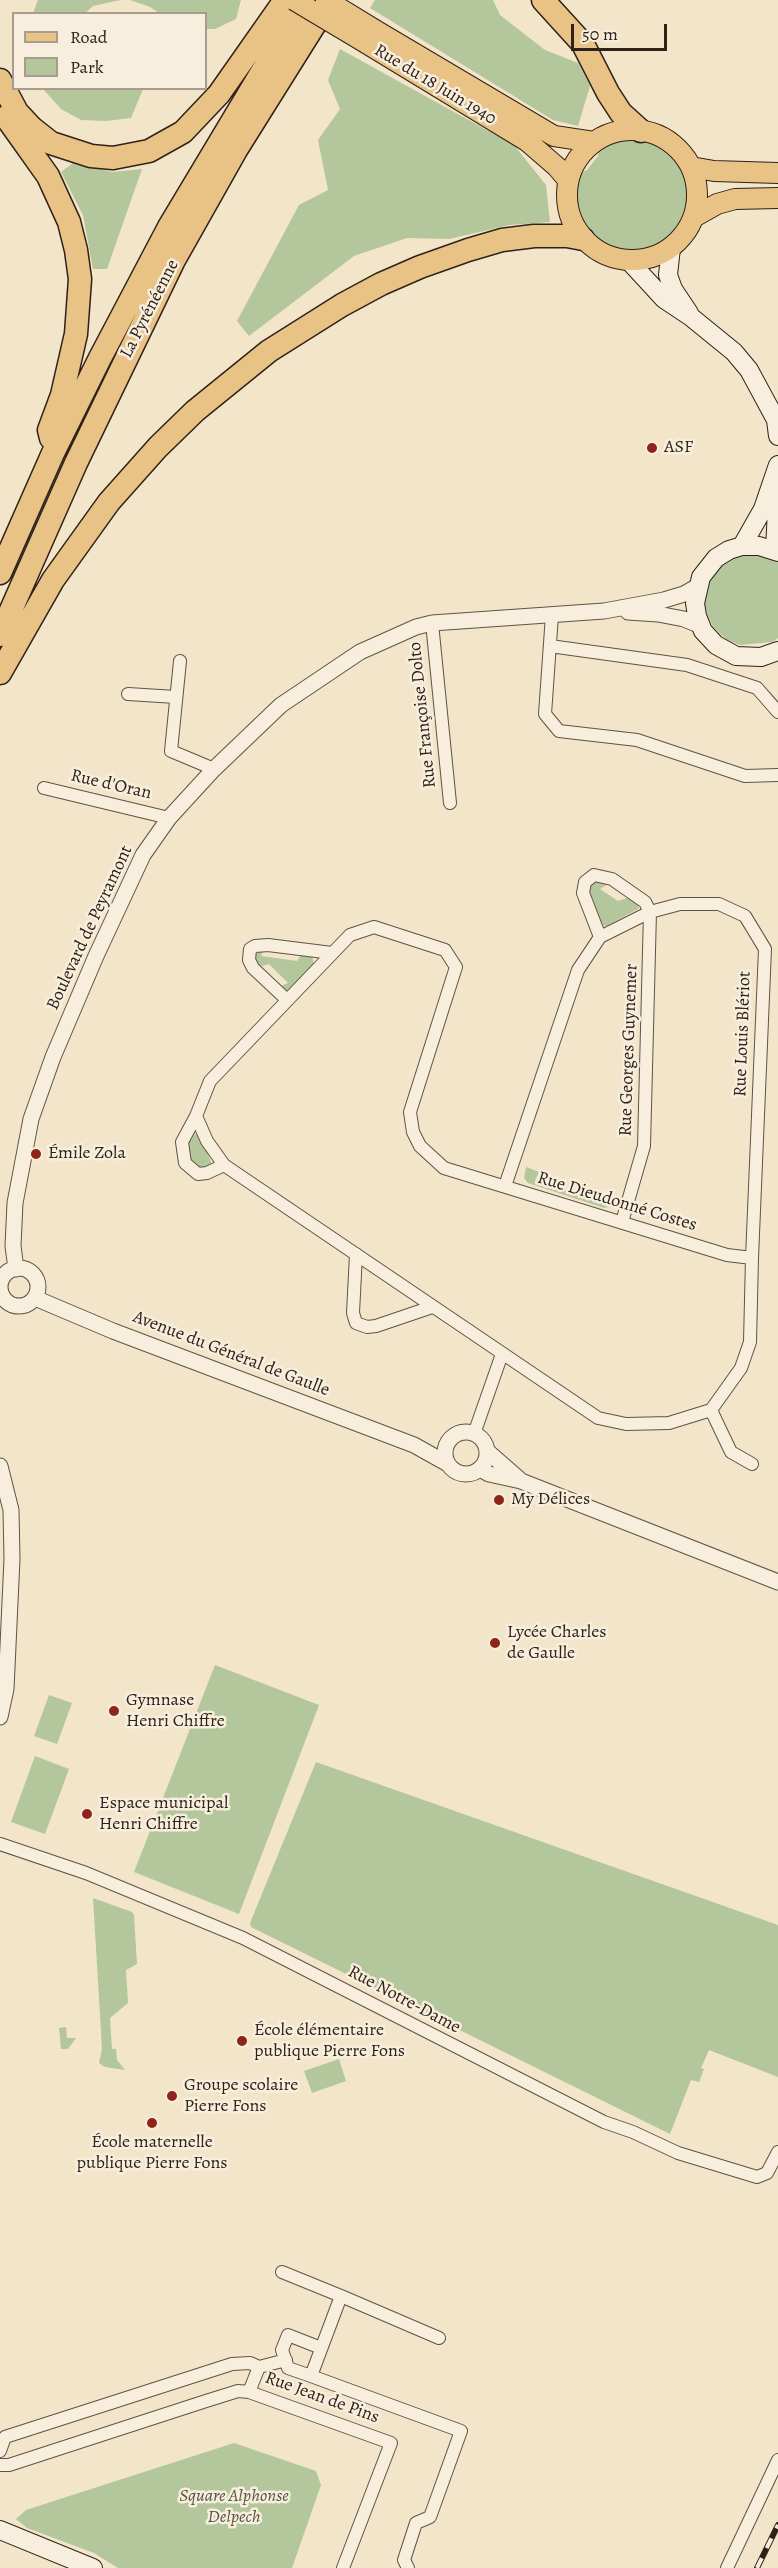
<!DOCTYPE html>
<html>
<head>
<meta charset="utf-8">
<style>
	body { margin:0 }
	#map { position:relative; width:778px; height:2568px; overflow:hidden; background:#f2e5ca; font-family:Alegreya,serif }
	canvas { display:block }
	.legend { position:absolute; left:12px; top:12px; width:195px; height:78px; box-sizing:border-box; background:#f7eedd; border:2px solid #a79c8e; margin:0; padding:8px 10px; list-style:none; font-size:18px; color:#2e2218 }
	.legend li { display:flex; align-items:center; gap:12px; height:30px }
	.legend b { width:30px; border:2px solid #a79c8e }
	.scale { position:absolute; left:571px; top:24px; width:96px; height:27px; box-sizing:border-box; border:3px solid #2e2218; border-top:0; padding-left:8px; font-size:18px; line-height:21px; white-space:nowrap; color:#2e2218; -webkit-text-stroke:4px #f7eedd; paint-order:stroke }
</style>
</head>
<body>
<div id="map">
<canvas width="778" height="2568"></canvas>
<ul class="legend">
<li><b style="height:8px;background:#e9c285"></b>Road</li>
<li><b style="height:16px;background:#b4c69c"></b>Park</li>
</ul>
<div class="scale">50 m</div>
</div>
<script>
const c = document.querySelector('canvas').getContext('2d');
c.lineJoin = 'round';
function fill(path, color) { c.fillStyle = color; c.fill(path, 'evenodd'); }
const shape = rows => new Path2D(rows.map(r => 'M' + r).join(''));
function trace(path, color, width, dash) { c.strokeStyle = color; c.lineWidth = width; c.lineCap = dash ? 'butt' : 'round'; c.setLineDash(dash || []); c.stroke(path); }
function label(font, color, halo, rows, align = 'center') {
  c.font = font + ' Alegreya,serif'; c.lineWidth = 5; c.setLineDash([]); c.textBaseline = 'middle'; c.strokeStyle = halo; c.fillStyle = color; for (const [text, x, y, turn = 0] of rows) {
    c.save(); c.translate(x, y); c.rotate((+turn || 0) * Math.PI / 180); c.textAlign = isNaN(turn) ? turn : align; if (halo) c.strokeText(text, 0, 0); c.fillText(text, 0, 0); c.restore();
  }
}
fill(shape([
	[38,0,121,0,93,6,85,13,33,13],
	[130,0,241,0,236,19,215,29,206,29,206,14,159,13,150,7],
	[375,0,493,0,500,15,545,50,578,63,590,86,578,126,553,120,370,8],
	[340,49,514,145,546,185,550,222,510,225,449,239,407,238,354,256,249,336,237,321,299,205,328,190,318,140,340,109,328,80],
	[43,89,143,89,131,118,106,121,81,120,61,109],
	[633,138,652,142,668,151,681,165,688,182,689,200,684,218,674,233,660,245,642,251,624,251,606,245,591,234,581,218,576,200,577,181,581,173,587,170,598,156,598,150,614,141],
	[73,163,112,172,142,169,107,269,93,269,83,215,61,172],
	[757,554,778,562,778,638,772,642,740,645,727,640,713,627,705,609,704,599,709,580,720,565,737,555],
	[593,880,609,883,600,889,618,901,630,897,639,904,638,909,606,926,601,925,588,892,589,886],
	[265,948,261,956,297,961,302,953,312,956,314,964,288,992,283,990,279,987,288,983,269,964,259,967,255,962,255,952],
	[193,1133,200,1136,212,1164,211,1168,198,1168,189,1161,187,1147,190,1134],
	[526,1167,539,1172,535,1180,605,1203,612,1196,618,1198,613,1206,604,1208,528,1183,524,1178],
	[215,1665,319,1705,239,1914,134,1872],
	[49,1695,72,1703,57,1744,34,1736],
	[35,1756,69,1769,45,1834,11,1822],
	[316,1762,778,1925,778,2077,709,2050,701,2068,704,2069,699,2082,691,2080,670,2134,251,1927,250,1923],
	[93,1898,132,1912,134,1915,137,1964,126,1970,128,2003,110,2018,112,2049,116,2049,117,2060,125,2070,105,2067,99,2063,102,2049],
	[66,2027,67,2038,76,2038,68,2049,61,2049,59,2028],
	[339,2059,346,2081,312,2093,304,2071],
	[234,2443,316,2471,321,2485,292,2568,118,2568,94,2553,27,2528,16,2519,26,2510]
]), '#b4c69c');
const minor = shape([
	[552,615,545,714,559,731,637,740,745,776,778,775],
	[432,623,450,803],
	[550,646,687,665,757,688,778,712],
	[180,661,171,751,214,769],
	[128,694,176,697],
	[44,788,169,818],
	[374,927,445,950,456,967,410,1112,413,1132,420,1146,444,1168,727,1255,752,1258,750,1342,741,1368,711,1410,669,1423,626,1424,598,1418,224,1165,207,1141,196,1116,210,1081,350,935,374,927],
	[600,937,583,893,585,882,594,875,612,879,645,902,650,912,644,1146,622,1222],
	[287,1000,253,968,249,960,250,949,255,946,268,945,332,953],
	[196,1116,182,1142,185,1163,198,1174,207,1173,224,1165],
	[505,1186,578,970,600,937,650,912,680,904,719,904,745,916,765,949,752,1258],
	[356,1254,353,1313,356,1323,367,1327,376,1326,432,1307],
	[711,1410,731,1452,752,1464],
	[474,1434,502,1354],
	[0,1844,86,1873,243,1938,604,2122,633,2132,678,2153,757,2177,767,2173,778,2152],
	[282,2272,341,2296],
	[259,2367,286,2360],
	[311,2376,288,2368,282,2350,288,2335,321,2348],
	[0,2451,5,2437,232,2364,250,2363,259,2367,249,2392],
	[0,2465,9,2465,206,2401,238,2391,249,2392,391,2443,343,2568],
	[408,2568,404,2560,416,2523,430,2517,461,2431,311,2376,341,2296,439,2338],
	[727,2568,778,2460]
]);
const tertiary = shape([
	[628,612,658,614,684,619,701,626],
	'0 1287a19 19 0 1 1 38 0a19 19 0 1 1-38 0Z',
	[16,1269,13,1246,15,1203,31,1119,53,1057,96,956,143,855,169,818,214,769,281,705,360,652,416,627,432,623,604,611,664,600,684,594,698,586],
	[35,1298,113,1331,414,1445,448,1464],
	'445 1453a21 21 0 1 1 42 0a21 21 0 1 1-42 0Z',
	[487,1451,519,1479],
	[0,1466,11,1510,12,1559,6,1689,0,1717],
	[480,1469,489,1474,521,1481,778,1582]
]);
const secondary = shape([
	[671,248,668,275,673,289,689,313],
	[629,261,664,299,691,317,734,352,749,370,776,420,778,436],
	[742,546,763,509,778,465],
	[775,551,778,487],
	[778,552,759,546,742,546,729,550,716,558,701,577,695,603,697,616,703,631,716,645,736,656,761,657,778,651],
	[0,2530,93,2568]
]);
const primary = shape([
	[375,30,554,136,594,142],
	[366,43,527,141,557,167,568,180],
	'567 195a65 65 0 1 1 130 0a65 65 0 1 1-130 0Z',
	[691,167,714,171,778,173],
	[694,217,717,204,735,199,778,198]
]);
const motorway = shape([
	[543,0,583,44,608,93,621,113,641,131],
	[0,80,17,112,32,128,51,143,91,156,113,158,149,151,183,132,219,94,285,0],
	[6,117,48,176,69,222,76,250,80,279,76,334,62,395,49,430,51,438],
	[0,573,53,453,100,358,169,227,305,0],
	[0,635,76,463,174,260,236,150,330,0],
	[0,673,53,580,109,502,158,447,195,411,269,351,342,305,381,284,420,267,468,250,502,240,534,236,567,236,583,239]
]);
trace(minor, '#5f5344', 14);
trace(tertiary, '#5f5344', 17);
trace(secondary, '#2e2218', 20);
trace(primary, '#2e2218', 22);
trace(motorway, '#2e2218', 25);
trace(minor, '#f7eedd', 12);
trace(tertiary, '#f7eedd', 15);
trace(secondary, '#f7eedd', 18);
trace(primary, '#e9c285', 20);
trace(motorway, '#e9c285', 22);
const rail = shape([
	[757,2568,778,2525]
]);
trace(rail, '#2e2218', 6);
trace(rail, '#f7eedd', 4, [11]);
const primaryBridge = shape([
	[294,0,366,43],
	[326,0,375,30]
]);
trace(primaryBridge, '#2e2218', 22, []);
trace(primaryBridge, '#e9c285', 20);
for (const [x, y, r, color] of [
	[652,448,6,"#8f2418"],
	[36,1154,6,"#8f2418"],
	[499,1500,6,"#8f2418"],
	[495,1643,6,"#8f2418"],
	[114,1711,6,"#8f2418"],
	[87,1814,6,"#8f2418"],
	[242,2041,6,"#8f2418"],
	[172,2096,6,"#8f2418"],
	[152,2123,6,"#8f2418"]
]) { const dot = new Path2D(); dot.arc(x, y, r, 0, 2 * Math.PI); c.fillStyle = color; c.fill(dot); trace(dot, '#f7eedd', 2); }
label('18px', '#2e2218', '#f7eedd', [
	["Rue du 18 Juin 1940",435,85,31],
	["La Pyrénéenne",150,309,-63],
	["Rue Françoise Dolto",423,715,-96],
	["Rue d'Oran",111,785,13],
	["Boulevard de Peyramont",90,928,-65],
	["Rue Louis Blériot",743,1034,-88],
	["Rue Georges Guynemer",629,1050,-88],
	["Rue Dieudonné Costes",617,1202,17],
	["Avenue du Général de Gaulle",231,1354,21],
	["Rue Notre-Dame",404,2000,28],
	["Rue Jean de Pins",322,2398,20]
]);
label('18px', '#2e2218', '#f7eedd', [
	["ASF",664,448],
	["Émile Zola",48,1154],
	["My Délices",511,1500],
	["Lycée Charles",507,1633],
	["de Gaulle",507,1654],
	["Gymnase",126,1701],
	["Henri Chiffre",126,1722],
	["Espace municipal",99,1804],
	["Henri Chiffre",99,1825],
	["École élémentaire",254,2031],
	["publique Pierre Fons",254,2052],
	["Groupe scolaire",184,2086],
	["Pierre Fons",184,2107],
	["École maternelle",152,2143,"center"],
	["publique Pierre Fons",152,2164,"center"]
], 'left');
label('italic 18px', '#565340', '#f7eedd', [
	["Square Alphonse",234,2497],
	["Delpech",234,2518]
]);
</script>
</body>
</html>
